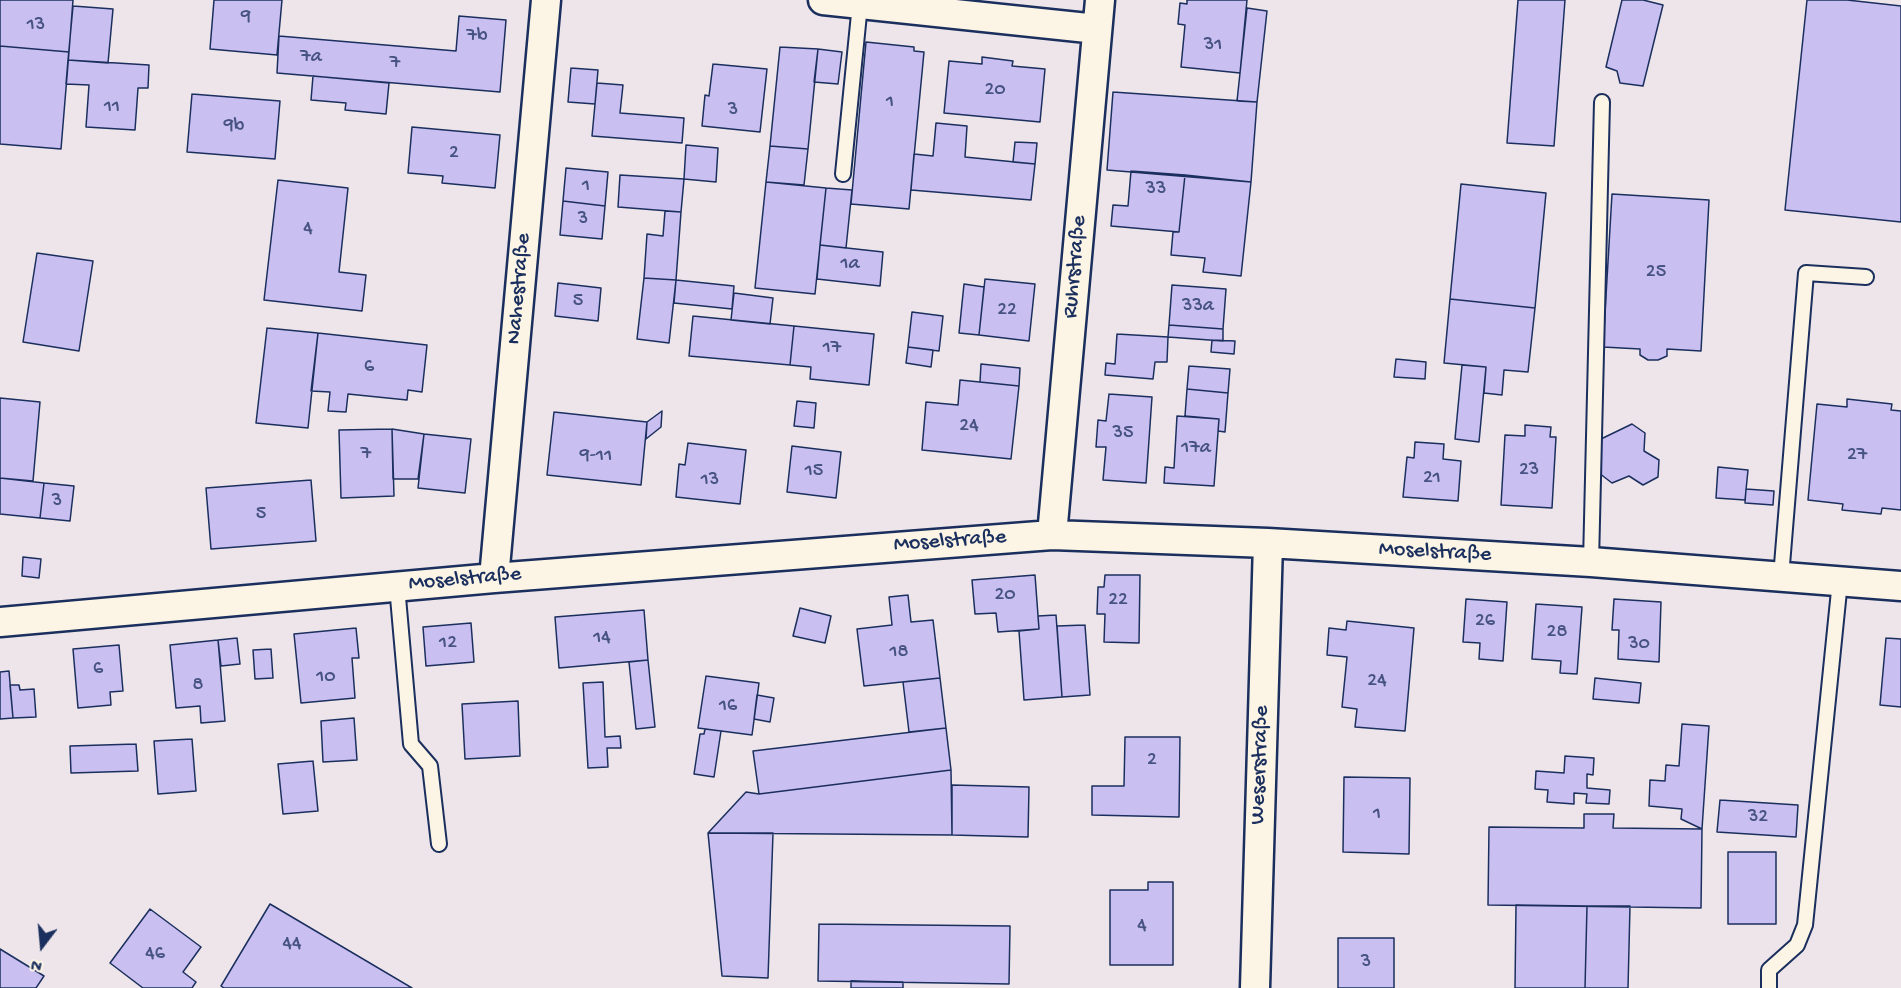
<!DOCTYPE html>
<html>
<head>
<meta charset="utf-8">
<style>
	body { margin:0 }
	#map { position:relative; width:1901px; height:988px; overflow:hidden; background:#ede5e9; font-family:"Gochi Hand",sans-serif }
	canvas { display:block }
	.north { position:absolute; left:12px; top:916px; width:60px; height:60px; -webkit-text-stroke:4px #fcf5e5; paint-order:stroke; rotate:196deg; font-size:16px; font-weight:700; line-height:24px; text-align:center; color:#1b2f5e }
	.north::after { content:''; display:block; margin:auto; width:21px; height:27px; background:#1b2f5e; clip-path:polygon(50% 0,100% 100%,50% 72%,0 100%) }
</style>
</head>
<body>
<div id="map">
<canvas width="1901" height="988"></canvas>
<div class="north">N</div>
</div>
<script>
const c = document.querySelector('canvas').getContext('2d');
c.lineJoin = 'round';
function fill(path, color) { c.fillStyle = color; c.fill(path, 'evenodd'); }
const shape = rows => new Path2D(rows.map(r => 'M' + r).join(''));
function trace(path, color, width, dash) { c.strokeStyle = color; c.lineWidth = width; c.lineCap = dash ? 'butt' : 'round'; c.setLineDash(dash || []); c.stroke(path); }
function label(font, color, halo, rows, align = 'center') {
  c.font = font + ' "Gochi Hand",sans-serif'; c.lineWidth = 4.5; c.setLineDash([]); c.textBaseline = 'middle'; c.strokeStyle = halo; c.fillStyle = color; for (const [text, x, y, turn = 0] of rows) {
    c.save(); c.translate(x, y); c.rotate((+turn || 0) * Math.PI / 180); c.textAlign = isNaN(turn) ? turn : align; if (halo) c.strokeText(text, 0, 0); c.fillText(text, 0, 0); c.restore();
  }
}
const building = shape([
	[0,0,73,0,69,52,0,46,0,0],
	[214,0,282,0,277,55,210,49,214,0],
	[1187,0,1247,0,1240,73,1181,67,1185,25,1178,24,1180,3,1187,4,1187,0],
	[1518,0,1565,0,1554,146,1507,143,1518,0],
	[1622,0,1643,0,1663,5,1643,86,1620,83,1617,71,1606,67,1622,0],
	[1807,0,1847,0,1901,6,1901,222,1785,210,1807,0],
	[73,6,113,9,108,63,68,60,73,6],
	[1247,8,1267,11,1257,102,1237,101,1247,8],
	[459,16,506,20,500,92,277,73,279,36,456,51,459,16],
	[866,42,914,47,914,51,924,52,909,209,851,204,866,42],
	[0,46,69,52,61,149,0,144,0,46],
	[780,47,818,49,808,149,770,146,780,47],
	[818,49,842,52,838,84,814,82,818,49],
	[982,57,1013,61,1012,66,1045,69,1040,122,944,113,949,61,982,64,982,57],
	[68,60,149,65,148,88,138,88,135,130,86,127,89,85,66,84,68,60],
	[713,64,767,69,760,132,702,126,705,95,709,96,713,64],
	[571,68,598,70,595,104,568,102,571,68],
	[313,76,389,83,386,114,345,110,346,103,311,100,313,76],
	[597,83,623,85,620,113,684,118,682,143,592,136,597,83],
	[1113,92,1257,102,1251,182,1107,170,1113,92],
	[192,94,280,101,275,159,187,152,192,94],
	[936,123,967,126,965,157,1035,164,1031,200,911,190,914,154,933,156,936,123],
	[412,127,500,135,495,188,442,183,443,176,408,173,412,127],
	[1015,142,1037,143,1035,164,1013,162,1015,142],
	[686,145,718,148,716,182,684,179,686,145],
	[770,146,808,149,804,185,766,182,770,146],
	[566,168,608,172,605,206,563,201,566,168],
	[1131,171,1185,175,1179,232,1111,226,1113,205,1128,206,1131,171],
	[620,175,684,179,681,212,618,207,620,175],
	[1185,175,1251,182,1241,276,1203,272,1205,258,1171,255,1173,232,1179,232,1185,175],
	[278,180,348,188,339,272,366,275,362,311,264,300,278,180],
	[766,182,826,188,815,294,755,288,766,182],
	[1461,184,1546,193,1535,308,1450,299,1461,184],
	[826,188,852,190,846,248,820,245,826,188],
	[1612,194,1709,200,1701,351,1667,349,1667,356,1658,360,1648,360,1640,355,1640,349,1603,347,1612,194],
	[563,201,605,206,602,239,560,235,563,201],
	[665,211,681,212,676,280,644,278,647,234,663,236,665,211],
	[820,245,883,252,880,286,817,279,820,245],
	[37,253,93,261,79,351,23,342,37,253],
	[644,278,676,280,669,343,637,339,644,278],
	[985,279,1035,284,1029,341,979,335,985,279],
	[676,280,734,286,732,309,674,303,676,280],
	[558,283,601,288,598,321,555,316,558,283],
	[964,284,984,287,979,335,959,333,964,284],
	[1172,285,1226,289,1223,329,1169,325,1172,285],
	[734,293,773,298,770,324,731,320,734,293],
	[1450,299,1535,308,1528,372,1504,370,1502,395,1484,393,1486,367,1444,363,1450,299],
	[912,312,943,316,939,351,908,347,912,312],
	[693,316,794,326,790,365,689,356,693,316],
	[1169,325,1223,329,1223,341,1168,337,1169,325],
	[794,326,874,334,869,385,810,379,811,367,790,365,794,326],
	[267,328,318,333,308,428,256,423,267,328],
	[318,333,427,345,422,392,408,390,407,400,348,394,346,412,328,411,330,392,311,391,318,333],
	[1117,334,1168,337,1167,362,1155,362,1153,379,1105,375,1106,363,1115,364,1117,334],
	[1212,340,1235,341,1234,354,1211,352,1212,340],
	[908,347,933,350,931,367,906,363,908,347],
	[1396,359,1426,362,1425,379,1394,377,1396,359],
	[981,364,1020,368,1019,386,980,382,981,364],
	[1462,365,1486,367,1479,442,1455,439,1462,365],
	[1189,366,1230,369,1228,393,1187,389,1189,366],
	[960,380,1019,386,1011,459,922,450,926,402,958,405,960,380],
	[1187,389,1228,393,1225,432,1218,431,1219,419,1185,416,1187,389],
	[1109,394,1152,397,1146,483,1103,480,1106,447,1096,447,1098,420,1106,421,1109,394],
	[0,398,40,402,33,481,0,478,0,398],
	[1847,399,1892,404,1891,410,1901,411,1901,510,1882,508,1881,514,1842,510,1843,504,1808,500,1817,404,1847,407,1847,399],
	[797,401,816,403,814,428,794,426,797,401],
	[662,411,661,427,646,439,647,422,662,411],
	[554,412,647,422,641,485,547,475,554,412],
	[1177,416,1219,419,1214,486,1164,483,1165,467,1174,468,1177,416],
	[1632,424,1645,433,1644,451,1659,460,1658,477,1643,485,1629,476,1612,483,1599,473,1601,439,1632,424],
	[1525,425,1551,427,1550,437,1556,437,1552,508,1501,505,1505,435,1525,436,1525,425],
	[392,429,424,434,418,479,393,479,392,429],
	[392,429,394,496,341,498,339,430,392,429],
	[424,434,471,439,465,493,418,488,424,434],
	[1415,442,1444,444,1443,459,1461,461,1458,501,1403,497,1407,457,1414,458,1415,442],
	[688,443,746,450,740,504,676,497,679,464,685,465,688,443],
	[792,446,841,452,836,498,787,492,792,446],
	[1718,467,1748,470,1745,500,1716,498,1718,467],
	[0,478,44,483,40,518,0,514,0,478],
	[311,480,316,541,211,549,206,488,311,480],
	[44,483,74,486,70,521,40,518,44,483],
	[1746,489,1774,491,1773,505,1745,503,1746,489],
	[23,557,41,559,39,578,22,576,23,557],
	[1035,575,1039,629,998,632,996,613,975,614,972,580,1035,575],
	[1105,575,1140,575,1139,643,1104,642,1105,614,1097,614,1098,587,1104,587,1105,575],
	[908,595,911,622,933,620,940,678,864,686,857,629,892,625,889,597,908,595],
	[1466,599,1507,602,1503,661,1479,659,1480,643,1463,642,1466,599],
	[1614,599,1661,602,1659,662,1618,659,1619,630,1612,630,1614,599],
	[1536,604,1582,607,1577,674,1560,673,1561,661,1532,659,1536,604],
	[800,608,831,616,825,643,793,636,800,608],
	[644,610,648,660,559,668,555,617,644,610],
	[1056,615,1062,697,1024,700,1019,631,1039,629,1038,616,1056,615],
	[1347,621,1414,628,1405,731,1355,727,1357,709,1342,707,1347,657,1327,655,1329,628,1346,630,1347,621],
	[471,623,474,662,426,666,423,627,471,623],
	[1085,625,1090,695,1062,697,1057,626,1085,625],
	[356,628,359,658,352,658,355,698,301,703,294,634,356,628],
	[237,638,240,664,221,666,218,640,237,638],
	[1886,638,1901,639,1901,707,1880,705,1886,638],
	[218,640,225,721,201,723,200,706,176,708,170,645,218,640],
	[119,645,123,691,110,692,111,705,78,708,73,649,119,645],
	[271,649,273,678,255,679,253,650,271,649],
	[648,660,655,727,636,729,629,662,648,660],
	[9,671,13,718,0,719,0,672,9,671],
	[706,676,759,683,752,735,698,728,706,676],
	[940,678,946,728,909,732,903,682,940,678],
	[1595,678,1641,683,1639,703,1593,699,1595,678],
	[603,682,605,737,620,736,621,748,607,748,608,767,588,768,583,683,603,682],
	[10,685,19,685,20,690,34,689,36,717,13,718,10,685],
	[757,695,774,698,770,722,754,719,757,695],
	[518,701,520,756,465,759,462,704,518,701],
	[354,718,357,760,323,762,321,721,354,718],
	[1682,724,1709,726,1702,829,1681,819,1682,809,1649,806,1650,780,1665,781,1666,765,1679,766,1682,724],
	[946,728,951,770,759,794,753,751,946,728],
	[705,729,721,731,714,777,694,774,700,734,704,734,705,729],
	[1125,737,1180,737,1179,817,1092,815,1092,786,1124,786,1125,737],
	[192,739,196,791,158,794,154,741,192,739],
	[136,744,138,771,71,773,70,746,136,744],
	[1565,756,1594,758,1593,775,1587,774,1587,788,1610,790,1609,804,1586,803,1587,794,1574,793,1574,804,1547,802,1548,790,1535,789,1536,771,1564,773,1565,756],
	[313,761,318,811,283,814,278,764,313,761],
	[951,770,952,835,708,833,746,792,759,794,951,770],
	[1344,777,1410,778,1409,854,1343,852,1344,777],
	[952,785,1029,787,1028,837,952,835,952,785],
	[1720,800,1798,805,1796,837,1717,832,1720,800],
	[1584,814,1614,814,1613,828,1702,829,1701,908,1488,905,1489,827,1584,828,1584,814],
	[708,833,773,833,768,978,722,976,708,833],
	[1728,852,1776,852,1776,924,1728,924,1728,852],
	[1148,882,1173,882,1173,965,1110,965,1110,890,1148,890,1148,882],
	[270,904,412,988,224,988,221,986,270,904],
	[1516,905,1587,906,1585,988,1515,988,1516,905],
	[1587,906,1630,906,1628,988,1585,988,1587,906],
	[150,909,201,947,183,972,196,982,192,988,143,988,110,963,150,909],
	[819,924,1010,926,1009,984,818,981,819,924],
	[1338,938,1394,938,1394,988,1338,988,1338,938],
	[0,949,44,976,36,988,0,988,0,949],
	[851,981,903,982,903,988,851,988,851,981]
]);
fill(building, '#cabff1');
trace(building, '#1b2f5e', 1.5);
const service = shape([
	[843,174,860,4],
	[1591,562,1602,102],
	[1781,577,1806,273,1866,277],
	[397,586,411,744,430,766,439,844],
	[1769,988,1769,970,1797,945,1805,925,1840,581]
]);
const minor = shape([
	[823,0,1097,29],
	[1052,535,1100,0],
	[494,578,546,0],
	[0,622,494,578,1052,535,1268,543,1591,562,1901,586],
	[1255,988,1268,543]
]);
trace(service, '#1b2f5e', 18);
trace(minor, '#1b2f5e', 33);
trace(service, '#fcf5e5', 14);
trace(minor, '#fcf5e5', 28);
label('20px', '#475383', null, [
	["9",246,18],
	["13",36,26],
	["7b",477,37],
	["31",1213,46],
	["7a",311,58],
	["7",395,64],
	["20",995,91],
	["1",890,103],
	["11",112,108],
	["3",733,111],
	["9b",234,127],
	["2",454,154],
	["1",586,187],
	["33",1156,190],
	["3",583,220],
	["4",308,230],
	["1a",850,265],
	["25",1656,273],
	["5",578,302],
	["33a",1198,307],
	["22",1007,311],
	["17",832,349],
	["6",369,368],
	["24",969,427],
	["35",1123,434],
	["17a",1196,449],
	["7",366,455],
	["27",1857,456],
	["9-11",596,457],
	["23",1529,471],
	["15",814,472],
	["21",1432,479],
	["13",710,481],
	["3",57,502],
	["5",261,515],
	["20",1005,596],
	["22",1118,601],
	["26",1485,622],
	["28",1557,633],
	["14",602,639],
	["12",448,644],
	["30",1639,645],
	["18",899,653],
	["6",98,670],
	["10",326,678],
	["24",1377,682],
	["8",198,686],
	["16",728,707],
	["2",1152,761],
	["1",1377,815],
	["32",1758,818],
	["4",1142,927],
	["44",292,945],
	["46",155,955],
	["3",1366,963]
]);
label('22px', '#1b2f5e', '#fcf5e5', [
	["Ruhrstraße",1076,267,-85],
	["Nahestraße",520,289,-85],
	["Moselstraße",950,542,-4],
	["Moselstraße",1435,553,3],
	["Moselstraße",465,580,-5],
	["Weserstraße",1261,765,-88]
]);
</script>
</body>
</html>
